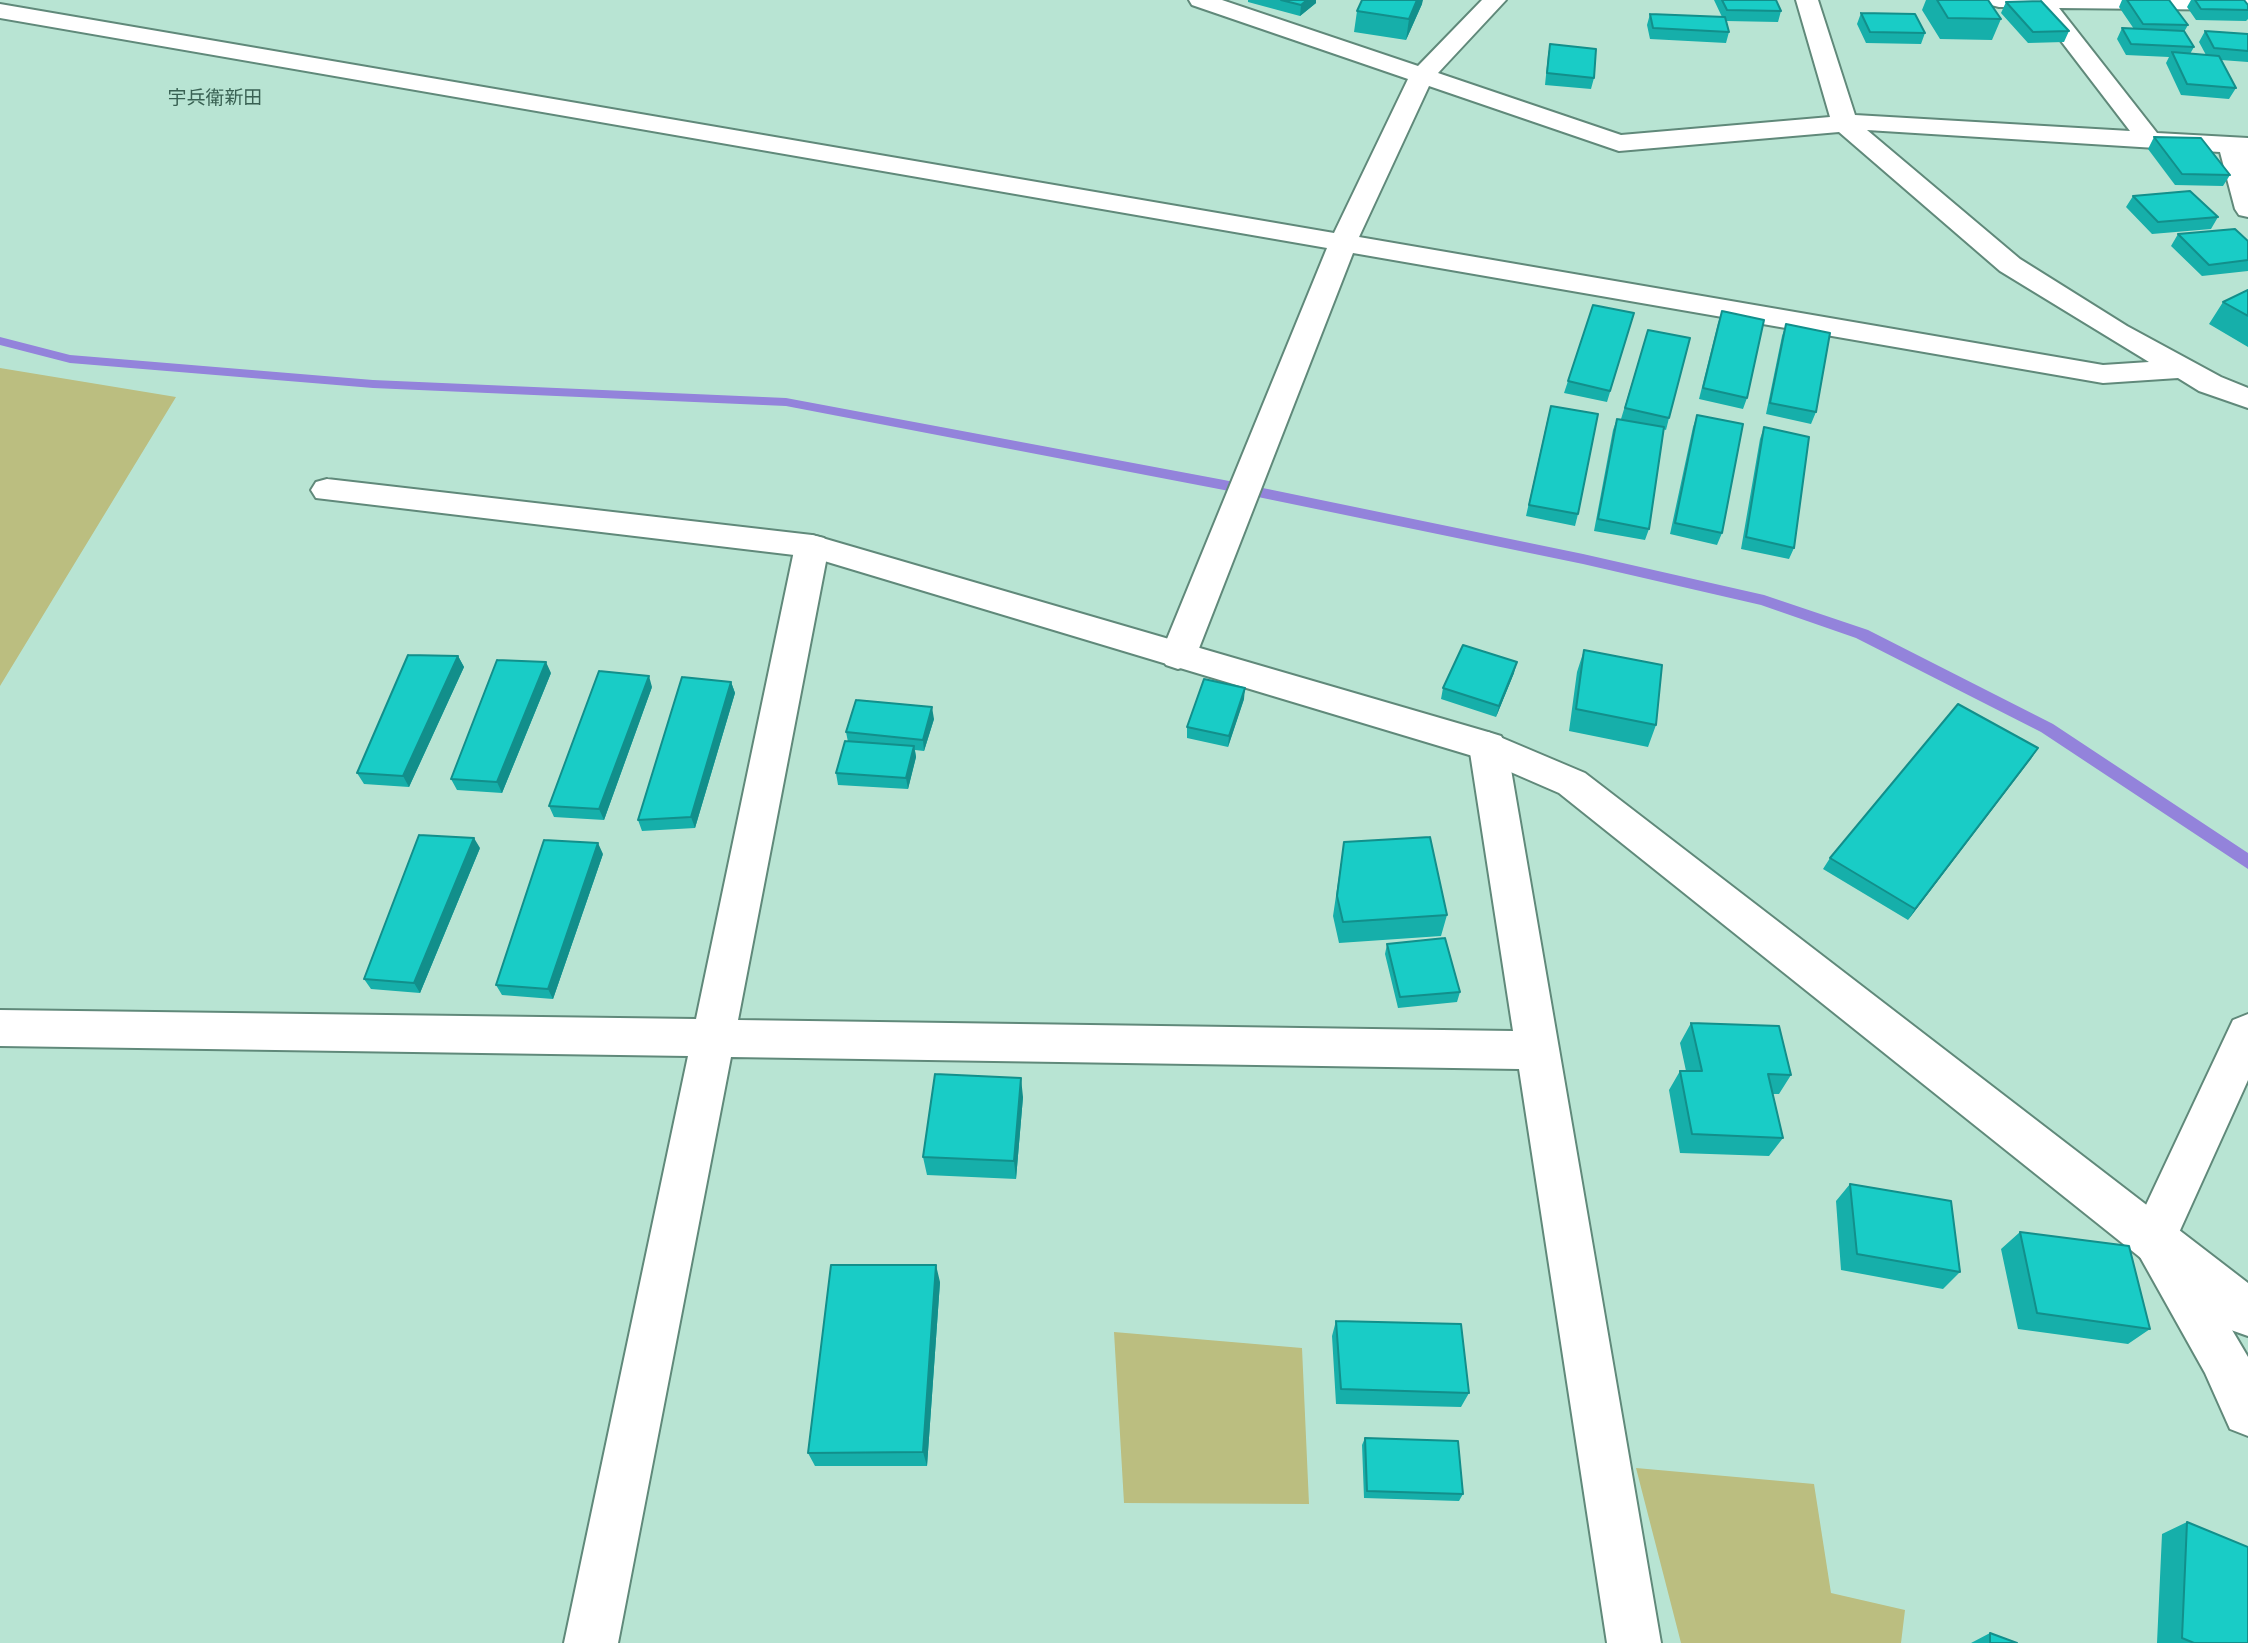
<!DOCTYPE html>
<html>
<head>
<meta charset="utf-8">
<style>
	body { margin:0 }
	canvas { display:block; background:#b8e4d3 }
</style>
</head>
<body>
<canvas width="2248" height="1643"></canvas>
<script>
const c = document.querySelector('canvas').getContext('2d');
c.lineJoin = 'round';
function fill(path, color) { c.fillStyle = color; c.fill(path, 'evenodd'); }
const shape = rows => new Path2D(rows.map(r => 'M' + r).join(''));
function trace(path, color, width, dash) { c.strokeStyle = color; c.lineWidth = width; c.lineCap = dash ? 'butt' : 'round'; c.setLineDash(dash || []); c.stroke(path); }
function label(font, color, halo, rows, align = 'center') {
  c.font = font + ' "Source Sans 3","Noto Sans JP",sans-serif'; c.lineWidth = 5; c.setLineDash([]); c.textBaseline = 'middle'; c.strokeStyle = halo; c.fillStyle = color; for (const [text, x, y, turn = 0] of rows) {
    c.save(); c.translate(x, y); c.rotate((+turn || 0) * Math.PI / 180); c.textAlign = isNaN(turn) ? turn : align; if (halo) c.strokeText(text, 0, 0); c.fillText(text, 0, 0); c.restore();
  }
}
fill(shape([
	[0,368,176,397,0,686],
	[1114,1332,1302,1348,1309,1504,1124,1503],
	[1636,1468,1814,1484,1831,1593,1905,1610,1901,1643,1681,1643]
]), '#bbbe80');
fill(shape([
	[0,337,70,355,373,380,786,398,1224,480,1583,554,1764,595,1868,630,2053,724,2248,853,2248,869,2041,732,1856,638,1761,605,1583,564,1224,490,786,406,373,388,70,363,0,345,0,337]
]), '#9383db');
const street = shape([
	[1189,0,1222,0,1418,66,1482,0,1506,0,1438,73,1621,135,1830,117,1796,0,1818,0,1855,115,2130,131,2035,7,1999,7,1991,5,1988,0,2248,0,2248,10,2059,8,2157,133,2248,138,2248,217,2239,215,2235,209,2220,152,1867,130,2020,259,2127,326,2221,377,2248,388,2248,408,2199,391,2178,378,2103,383,1353,253,1196,656,1190,665,1178,669,1166,665,1160,656,1327,248,0,18,0,4,1334,233,1408,79,1192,5,1189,0],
	[1429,86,1619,151,1839,132,2000,271,2149,362,2103,365,1359,237,1429,86],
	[812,535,824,538,829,546,738,1020,1513,1031,1469,746,1475,736,1488,732,1501,736,1507,746,1661,1643,1607,1643,1519,1069,731,1057,618,1643,564,1643,688,1056,0,1046,0,1010,696,1019,795,546,800,538,812,535],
	[2248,1014,2248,1080,2177,1237,2248,1357,2248,1436,2230,1429,2205,1373,2130,1239,2233,1020,2248,1014]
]);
const secondary = shape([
	[327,479,812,535,1488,732,1585,773,2248,1283,2248,1336,2231,1330,1559,793,1476,757,811,557,316,498,311,490,316,482,327,479]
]);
trace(street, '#60897a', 4);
trace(secondary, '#60897a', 4);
fill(street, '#fff');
fill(secondary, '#fff');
fill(shape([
	[1248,0,1316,0,1316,3,1300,16,1248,2],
	[1714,0,1776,0,1781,11,1778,22,1726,21,1729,32,1726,43,1650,39,1647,25,1650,14,1722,17],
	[1926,0,1988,0,2001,19,1992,40,1940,39,1922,10],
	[2122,0,2169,0,2188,25,2184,32,2194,47,2190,54,2206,55,2199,42,2205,31,2248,34,2248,62,2221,60,2236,88,2229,99,2181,95,2166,63,2169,57,2126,55,2117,39,2122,28,2134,29,2119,7],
	[2191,0,2244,0,2248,5,2248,19,2246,21,2196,20,2187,7],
	[2006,2,2069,31,2064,42,2028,43,2001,13],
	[1422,4,1406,40,1354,32,1357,11],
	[1861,13,1925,33,1921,44,1866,43,1857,24],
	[1550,44,1594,78,1591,89,1545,85,1548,55],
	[2154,137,2230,175,2223,186,2175,185,2148,149],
	[2133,196,2218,217,2211,229,2152,234,2126,207],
	[2178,234,2248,241,2248,271,2202,276,2171,246],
	[2248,290,2248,347,2209,324,2223,302],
	[1722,311,1747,398,1743,409,1699,399,1718,323],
	[1634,313,1607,402,1564,393,1568,381],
	[1786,324,1816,412,1811,424,1766,414,1782,336],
	[1648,330,1669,418,1666,430,1663,429,1649,529,1645,540,1594,531,1613,430,1617,419,1621,419],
	[1697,415,1722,533,1717,545,1670,534,1693,427],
	[1548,417,1578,514,1575,526,1526,516],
	[1764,427,1794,548,1789,559,1741,549,1760,439],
	[1584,650,1656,725,1648,747,1569,731,1577,672],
	[458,656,464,667,409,787,364,784,357,773],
	[551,673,502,793,457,790,451,779],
	[1514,673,1496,717,1441,699,1443,688],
	[731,682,735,693,695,828,642,831,638,820],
	[652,687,604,820,554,817,549,806],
	[1244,699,1228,747,1187,738,1187,727],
	[934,719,924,751,915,750,916,757,908,789,838,785,836,773,848,742,846,732],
	[2038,748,1908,920,1823,869,1830,858],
	[1344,842,1447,915,1441,936,1339,943,1333,916],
	[480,848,420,993,371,989,364,979],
	[603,854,553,999,502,995,496,985],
	[1387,944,1460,992,1457,1002,1398,1008,1385,954],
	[1691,1023,1791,1075,1779,1094,1773,1094,1783,1138,1769,1156,1680,1153,1669,1090,1680,1071,1686,1071,1680,1043],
	[1023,1097,1016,1179,927,1175,923,1157],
	[1850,1184,1960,1272,1943,1289,1841,1270,1836,1201],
	[2020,1232,2150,1329,2128,1344,2018,1329,2001,1249],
	[940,1282,927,1466,815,1466,808,1453],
	[1336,1321,1469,1393,1461,1407,1336,1404,1332,1336],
	[1365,1438,1463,1494,1459,1501,1364,1498,1362,1445],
	[2187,1522,2248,1643,2157,1643,2162,1534],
	[1990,1633,2017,1643,1971,1643]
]), '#16afaa');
fill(shape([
	[1307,0,1316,0,1316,3,1300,16,1301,5],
	[1417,0,1423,0,1422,4,1406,40,1409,19],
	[458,656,464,667,409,787,403,776],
	[546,662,551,673,502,793,497,782],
	[1517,662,1514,673,1496,717,1499,706],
	[649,676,652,687,604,820,599,809],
	[731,682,735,693,695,828,691,817],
	[1245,688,1244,699,1228,747,1229,736],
	[932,707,934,719,924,751,923,740],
	[914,746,916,757,908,789,906,778],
	[2038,748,2031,759,1908,920,1915,909],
	[474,838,480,848,420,993,414,983],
	[598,843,603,854,553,999,548,989],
	[1021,1078,1023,1097,1016,1179,1014,1161],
	[936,1265,940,1282,927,1466,923,1452]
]), '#128f8b');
const building = shape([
	[1281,0,1307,0,1301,5,1281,0],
	[1362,0,1417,0,1409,19,1357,11,1362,0],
	[1722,0,1776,0,1781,11,1727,10,1722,0],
	[1937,0,1988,0,2001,19,1948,18,1937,0],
	[2127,0,2169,0,2188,25,2143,24,2127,0],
	[2195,0,2244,0,2248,5,2248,10,2201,9,2195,0],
	[2041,1,2069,31,2033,32,2006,2,2041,1],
	[1861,13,1915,14,1925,33,1870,32,1861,13],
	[1650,14,1725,17,1729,32,1653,28,1650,14],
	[2122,28,2184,31,2194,47,2131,44,2122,28],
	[2205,31,2248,34,2248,51,2214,48,2205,31],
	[1550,44,1596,49,1594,78,1547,73,1550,44],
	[2172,52,2219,56,2236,88,2187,84,2172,52],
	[2154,137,2201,138,2230,175,2182,174,2154,137],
	[2190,191,2218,217,2158,222,2133,196,2190,191],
	[2235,229,2248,241,2248,260,2209,265,2178,234,2235,229],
	[2248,290,2248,316,2223,302,2248,290],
	[1593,305,1634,313,1610,391,1568,381,1593,305],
	[1722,311,1764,320,1747,398,1703,388,1722,311],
	[1786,324,1830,333,1816,412,1770,403,1786,324],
	[1648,330,1690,338,1669,418,1625,408,1648,330],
	[1551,406,1598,414,1578,514,1529,505,1551,406],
	[1697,415,1743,424,1722,533,1675,523,1697,415],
	[1617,419,1664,427,1649,529,1598,519,1617,419],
	[1764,427,1809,437,1794,548,1746,537,1764,427],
	[1463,645,1517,662,1499,706,1443,688,1463,645],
	[1584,650,1662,665,1656,725,1576,709,1584,650],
	[408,655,458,656,403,776,357,773,408,655],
	[497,660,546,662,497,782,451,779,497,660],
	[599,671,649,676,599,809,549,806,599,671],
	[682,677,731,682,691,817,638,820,682,677],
	[1204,679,1245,688,1229,736,1187,727,1204,679],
	[856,700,932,707,923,740,846,732,856,700],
	[1958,704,2038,748,1915,909,1830,858,1958,704],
	[845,741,914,746,906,778,836,773,845,741],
	[419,835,474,838,414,983,364,979,419,835],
	[1430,837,1447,915,1343,922,1337,896,1344,842,1430,837],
	[544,840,598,843,548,989,496,985,544,840],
	[1445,938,1460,992,1400,997,1387,944,1445,938],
	[1691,1023,1779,1026,1791,1075,1768,1074,1783,1138,1692,1134,1680,1071,1702,1071,1691,1023],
	[935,1074,1021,1078,1014,1161,923,1157,935,1074],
	[1850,1184,1951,1201,1960,1272,1857,1254,1850,1184],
	[2020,1232,2129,1246,2150,1329,2037,1313,2020,1232],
	[831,1265,936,1265,923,1452,808,1453,831,1265],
	[1336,1321,1461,1324,1469,1393,1341,1389,1336,1321],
	[1365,1438,1458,1441,1463,1494,1367,1491,1365,1438],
	[2187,1522,2248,1547,2248,1643,2194,1643,2182,1638,2187,1522],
	[1990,1633,2017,1643,1990,1643,1990,1633]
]);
fill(building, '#19ccc6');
trace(building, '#128f8b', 2);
label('19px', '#396153', '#b8e4d3', [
	["宇兵衛新田",215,100]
]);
</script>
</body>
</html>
